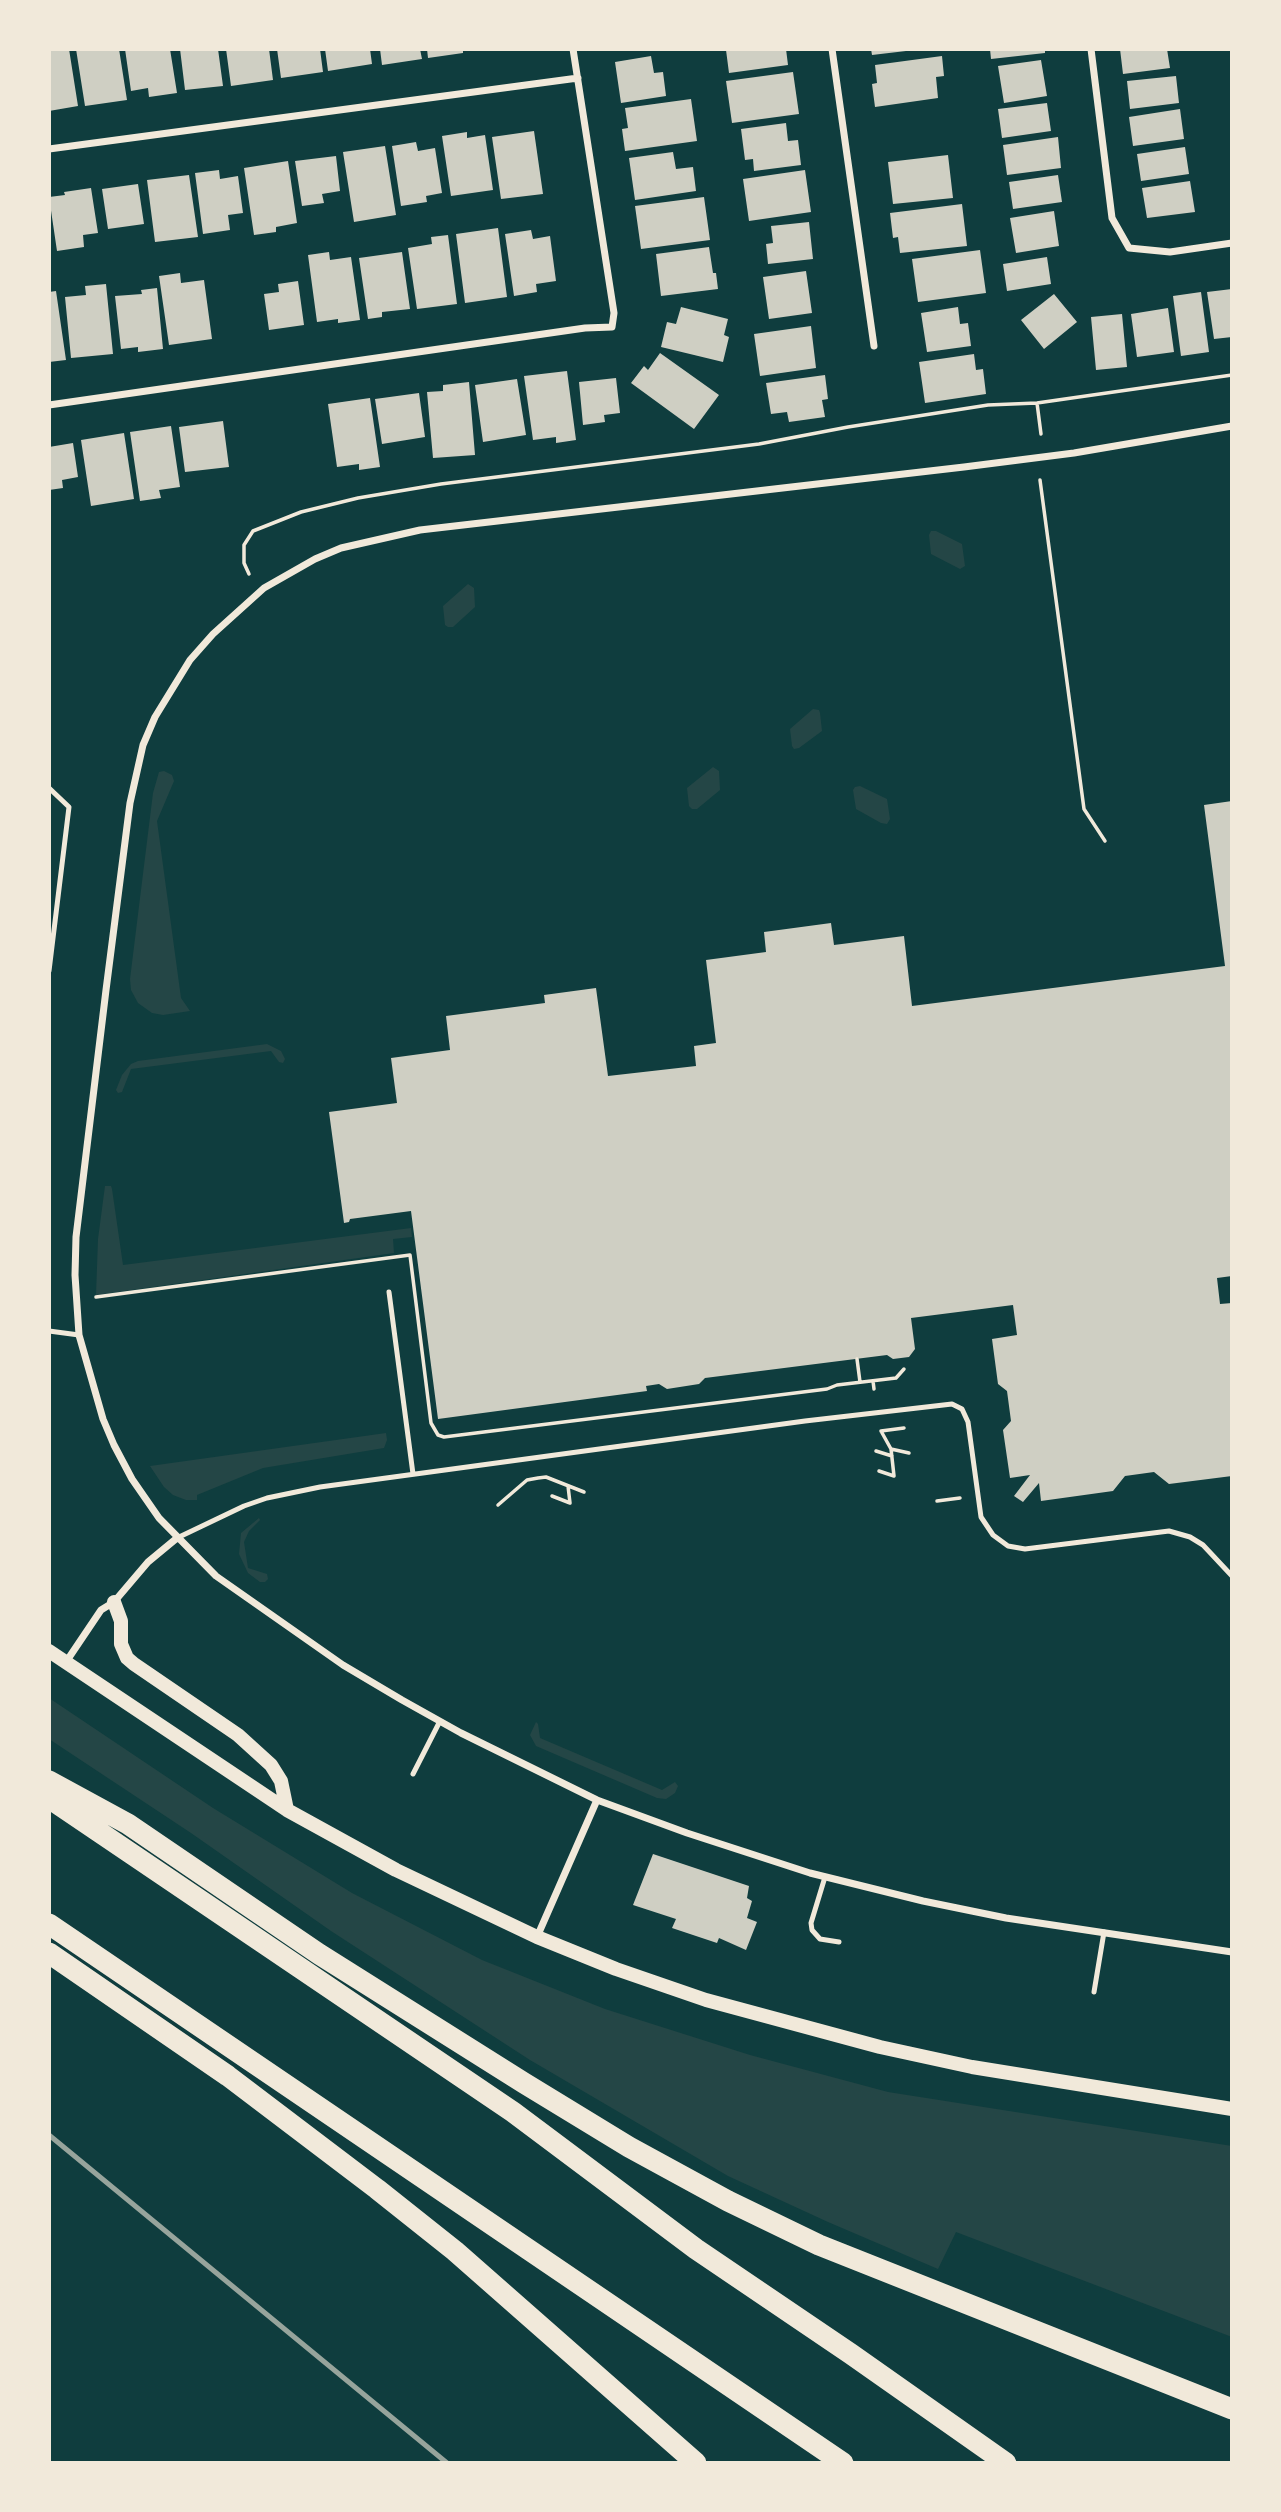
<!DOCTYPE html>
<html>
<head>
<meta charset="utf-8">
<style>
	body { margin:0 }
	#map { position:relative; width:1281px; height:2512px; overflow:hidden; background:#0f3d3e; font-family:"Source Serif 4",serif }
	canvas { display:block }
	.frame { position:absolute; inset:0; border:51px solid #f1e9da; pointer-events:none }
</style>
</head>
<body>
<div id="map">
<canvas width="1281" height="2512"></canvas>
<div class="frame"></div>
</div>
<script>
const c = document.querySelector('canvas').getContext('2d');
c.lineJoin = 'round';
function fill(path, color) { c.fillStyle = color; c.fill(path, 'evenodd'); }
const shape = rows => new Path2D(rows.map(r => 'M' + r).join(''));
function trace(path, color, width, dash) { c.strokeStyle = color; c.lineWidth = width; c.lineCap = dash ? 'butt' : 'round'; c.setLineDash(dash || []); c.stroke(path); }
fill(shape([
	[931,531,936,531,962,544,965,566,960,569,931,554,929,535],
	[468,584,474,588,475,607,453,627,448,627,445,625,443,606],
	[813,709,819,710,820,713,822,731,799,748,794,749,792,746,790,729],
	[713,767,719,771,720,790,697,809,692,809,689,806,687,788],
	[164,771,172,775,174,781,157,821,181,998,190,1011,163,1015,152,1013,138,1003,131,990,130,979,153,793,159,772],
	[860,786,887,799,890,819,887,824,881,823,856,809,853,790,855,787],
	[267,1044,281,1051,285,1059,283,1063,279,1062,271,1051,131,1069,122,1092,118,1093,116,1090,122,1075,131,1064,138,1061],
	[105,1186,111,1186,112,1189,123,1265,411,1228,412,1237,393,1239,394,1253,96,1295,98,1239],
	[386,1433,387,1440,384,1448,263,1468,197,1495,197,1500,186,1500,173,1495,164,1487,150,1466],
	[259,1518,260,1520,249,1531,244,1542,248,1568,267,1574,268,1579,265,1582,260,1582,248,1573,239,1554,241,1533],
	[49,1698,213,1808,352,1893,482,1960,605,2009,750,2055,888,2092,1232,2146,1232,2337,956,2232,938,2269,828,2222,728,2176,530,2060,331,1931,191,1833,49,1739],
	[536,1722,538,1724,540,1738,662,1790,675,1782,678,1786,675,1793,666,1799,657,1798,536,1746,530,1735]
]), '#244646');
fill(shape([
	[49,49,69,49,78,106,49,111],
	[76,49,119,49,127,100,85,106],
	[125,49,170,49,177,93,149,97,148,88,131,91],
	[180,49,200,49,200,51,218,49,223,86,185,90],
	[226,49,269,49,273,80,231,86],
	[277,49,320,49,323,72,281,78],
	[325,49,370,49,372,64,328,71],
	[380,49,420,49,422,59,382,65],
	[427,49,463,49,463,53,428,58],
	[732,49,786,49,788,65,729,73,726,50],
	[871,49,906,49,906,51,872,55],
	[990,49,1045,49,1045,53,991,59],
	[1120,49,1167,49,1170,68,1123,74],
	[651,56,654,73,663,72,666,96,621,103,615,62],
	[942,56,944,76,936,77,938,98,875,107,872,84,877,83,875,65],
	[1041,60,1047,96,1004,103,998,66],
	[793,72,799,114,732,123,726,81],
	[1176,76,1179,103,1130,109,1127,81],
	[691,99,697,141,625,151,622,129,628,128,625,108],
	[1047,103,1051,131,1002,138,998,109],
	[1180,109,1184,139,1133,146,1129,117],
	[786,123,788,141,798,140,801,165,754,171,753,159,745,160,741,129],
	[534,131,543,194,501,199,492,137],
	[467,132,467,138,485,135,493,190,451,196,442,136],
	[1058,137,1061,168,1007,175,1003,145],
	[416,142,418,151,435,148,442,193,426,196,427,202,401,206,392,146],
	[385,146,396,215,354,222,343,152],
	[1185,147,1189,174,1141,181,1137,154],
	[673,152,676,169,693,167,696,191,635,200,629,158],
	[948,155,953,198,893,204,888,162],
	[336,156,340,191,322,194,324,203,302,206,295,161],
	[288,161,297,223,276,227,276,232,254,235,244,168],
	[219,170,220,179,238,176,243,213,228,215,230,230,203,234,195,173],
	[805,170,811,212,749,221,743,179],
	[189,175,198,237,155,242,147,180],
	[1058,175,1062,202,1013,209,1009,182],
	[1190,181,1195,212,1147,218,1142,188],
	[138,184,144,224,108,229,102,189],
	[91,188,98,233,83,235,84,247,57,251,49,197,65,195,64,192],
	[704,197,710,240,641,249,635,206],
	[962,204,967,246,900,253,898,237,893,238,890,213],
	[1054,211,1059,246,1016,253,1010,218],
	[809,222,813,259,768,264,766,244,773,243,771,226],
	[498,228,507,297,465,303,456,234],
	[531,230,533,239,550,236,556,281,536,284,537,292,514,296,505,234],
	[448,235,457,304,417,309,408,248,432,244,431,237],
	[709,247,713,273,716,273,718,289,661,296,656,254],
	[980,250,986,293,918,302,912,259],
	[329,252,330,260,351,257,360,320,338,323,338,319,317,322,308,255],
	[402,252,410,309,382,312,382,317,368,319,359,258],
	[1047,257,1051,284,1007,291,1003,264],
	[806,271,812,313,769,319,763,277],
	[180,273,181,283,204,280,212,339,169,345,159,276],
	[298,281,304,325,269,330,264,294,279,292,278,284],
	[106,284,113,354,71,358,65,297,86,295,85,286],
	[157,288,163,349,138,352,138,347,121,349,115,296,142,294,141,290],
	[1232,289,1232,337,1214,339,1207,292],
	[56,291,66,360,49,362,49,292],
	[1201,292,1209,352,1181,356,1173,296],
	[1054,294,1077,322,1044,349,1021,320],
	[681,307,728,319,724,335,729,337,723,362,661,347,667,322,676,324],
	[958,307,960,324,968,323,971,346,927,352,921,313],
	[1168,308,1174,352,1137,357,1131,314],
	[1122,314,1127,367,1096,370,1091,317],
	[811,326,816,368,760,376,754,334],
	[660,353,719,395,694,429,631,383,644,366,648,370],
	[974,354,976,370,983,369,986,394,925,403,919,362],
	[567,371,576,440,556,443,556,437,533,440,524,376],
	[825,375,828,399,822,400,825,417,789,422,787,412,771,414,766,383],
	[616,378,620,413,604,415,605,422,583,425,579,382],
	[517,379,526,435,483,442,475,385],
	[469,382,475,455,433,458,427,392,443,391,443,385],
	[419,393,425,437,382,444,375,399],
	[370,398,380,467,359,470,359,464,337,467,328,404],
	[223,421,229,467,185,472,179,427],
	[171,426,180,487,159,490,161,498,140,501,130,432],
	[124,433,134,499,91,506,81,440],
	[73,443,78,477,62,480,63,488,49,490,49,447],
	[1232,801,1232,1276,1217,1278,1220,1304,1232,1303,1232,1476,1169,1484,1154,1472,1125,1476,1113,1491,1041,1501,1039,1483,1023,1502,1014,1496,1030,1475,1010,1478,1003,1430,1011,1421,1007,1391,998,1384,992,1339,1017,1335,1013,1305,911,1318,915,1349,909,1357,893,1359,887,1355,705,1378,699,1384,667,1389,659,1384,646,1386,647,1391,438,1419,411,1211,350,1219,349,1222,344,1223,329,1112,397,1103,391,1058,450,1050,446,1016,545,1003,544,995,596,988,608,1076,696,1066,694,1046,716,1043,706,960,766,952,764,932,831,923,834,945,904,936,912,1006,1225,966,1204,805],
	[653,1854,749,1886,747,1898,752,1901,747,1918,757,1922,746,1950,719,1938,717,1943,672,1928,676,1919,633,1905]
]), '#cfcfc3');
trace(shape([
	[1037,403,1041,434],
	[1040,480,1084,809,1105,841],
	[249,574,244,563,244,545,253,531,301,512,358,498,441,484,759,444,848,427,988,405,1037,403,1232,375],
	[96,1297,410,1255,431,1423,438,1435,444,1437,827,1389,837,1385,896,1378,904,1369],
	[857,1359,860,1382],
	[873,1381,874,1389],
	[881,1431,904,1428],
	[891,1449,909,1453],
	[876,1451,892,1456],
	[879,1471,894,1476,891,1449,881,1431],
	[552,1496,570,1503,568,1486],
	[937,1501,960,1498],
	[498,1505,527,1480,538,1478,546,1477,584,1492]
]), '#f1e9da', 3.5);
trace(shape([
	[49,788,69,807,49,971],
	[389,1292,413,1474],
	[49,1331,79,1335],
	[177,1538,244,1506,267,1498,320,1487,805,1421,952,1404,962,1409,968,1422,981,1517,993,1535,1008,1546,1025,1549,1169,1531,1190,1537,1203,1545,1232,1576],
	[413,1774,440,1721],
	[825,1877,811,1923,812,1930,820,1939,839,1942],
	[1094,1992,1104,1932]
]), '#f1e9da', 5);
trace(shape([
	[832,49,874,346],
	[1091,49,1112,218,1129,248,1170,252,1232,243],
	[49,149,578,78],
	[49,405,585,328,612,327,614,313,573,49],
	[1232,426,1074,453,964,467,420,530,341,548,315,559,264,588,213,634,190,660,155,717,143,745,130,803,106,990,76,1237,75,1275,79,1335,103,1419,114,1445,132,1479,159,1518,216,1576,343,1665,402,1700,461,1733,597,1800,687,1833,810,1873,923,1901,1006,1918,1232,1952],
	[66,1662,101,1610,114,1602,148,1562,177,1538],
	[537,1937,597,1800]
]), '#f1e9da', 7);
trace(shape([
	[114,1602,121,1621,121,1644,127,1658,134,1664,238,1735,271,1765,281,1781,287,1810],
	[49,1651,287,1810,396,1870,537,1937,616,1969,706,2000,880,2047,972,2067,1232,2109]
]), '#f1e9da', 14);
trace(shape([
	[49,1781,128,1824,319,1954,524,2083,629,2147,728,2201,819,2245,1232,2409],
	[49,1798,513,2112,696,2249,851,2354,1006,2463],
	[49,1924,843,2463],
	[49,1953,228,2076,377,2189,455,2251,696,2463]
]), '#f1e9da', 21);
trace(shape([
	[49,2135,447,2463]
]), '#97a49c', 5);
</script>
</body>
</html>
